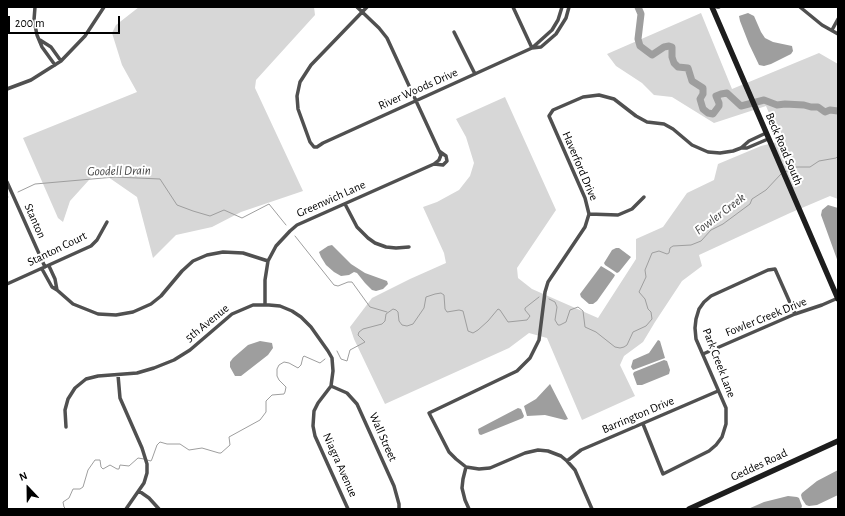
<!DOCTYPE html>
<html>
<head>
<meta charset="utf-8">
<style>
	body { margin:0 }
	#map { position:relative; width:845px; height:516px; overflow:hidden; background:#fff; font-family:"Alegreya Sans",sans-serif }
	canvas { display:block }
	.frame { position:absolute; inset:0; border:8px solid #000; pointer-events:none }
	.north { position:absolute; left:8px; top:468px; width:40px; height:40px; -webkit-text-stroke:3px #fff; paint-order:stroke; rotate:338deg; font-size:11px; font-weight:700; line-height:16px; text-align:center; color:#000 }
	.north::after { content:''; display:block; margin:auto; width:14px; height:18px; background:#000; clip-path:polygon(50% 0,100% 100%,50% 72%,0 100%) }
	.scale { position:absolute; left:8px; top:16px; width:112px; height:18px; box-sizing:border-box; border:2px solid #000; border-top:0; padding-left:5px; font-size:12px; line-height:14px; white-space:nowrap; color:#000; -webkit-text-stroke:3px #fff; paint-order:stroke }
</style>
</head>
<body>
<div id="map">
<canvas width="845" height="516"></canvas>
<div class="frame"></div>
<div class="north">N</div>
<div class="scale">200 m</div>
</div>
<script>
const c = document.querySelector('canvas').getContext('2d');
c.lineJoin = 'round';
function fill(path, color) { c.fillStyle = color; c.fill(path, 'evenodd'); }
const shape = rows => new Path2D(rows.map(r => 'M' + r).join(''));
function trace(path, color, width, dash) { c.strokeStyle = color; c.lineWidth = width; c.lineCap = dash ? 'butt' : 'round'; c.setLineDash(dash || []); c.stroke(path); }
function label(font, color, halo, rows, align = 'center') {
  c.font = font + ' "Alegreya Sans",sans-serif'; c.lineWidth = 4; c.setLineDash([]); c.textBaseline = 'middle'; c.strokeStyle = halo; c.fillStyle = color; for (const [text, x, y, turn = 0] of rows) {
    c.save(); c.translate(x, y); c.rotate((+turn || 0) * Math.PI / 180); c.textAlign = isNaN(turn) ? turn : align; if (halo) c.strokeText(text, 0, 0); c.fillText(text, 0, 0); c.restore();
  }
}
fill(shape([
	[139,7,314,7,315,15,256,80,255,88,303,191,241,212,212,227,176,235,153,258,137,197,98,170,70,201,63,222,58,218,23,138,137,92,122,65,112,33,116,25],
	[701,13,732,89,819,53,838,64,838,199,830,196,790,213,699,255,702,266,682,281,655,322,643,342,624,356,620,365,635,396,582,420,547,338,529,333,509,348,385,404,354,339,350,327,372,298,410,279,446,263,444,253,423,207,437,202,459,190,470,176,474,163,466,137,456,119,505,97,556,210,517,268,518,278,532,289,598,318,636,259,636,239,663,227,687,193,714,180,718,164,761,146,781,141,766,106,714,123,672,97,654,95,642,83,616,66,607,54]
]), '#d7d7d7');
fill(shape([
	[748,13,754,16,761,32,765,38,773,42,792,46,793,51,791,54,771,64,764,66,759,65,749,44,740,21,739,16],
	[828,205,838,208,838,262,821,215,822,210],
	[332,245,351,264,365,273,387,281,388,284,383,289,376,291,372,290,365,283,357,273,354,272,349,275,341,276,334,272,326,265,321,257,319,252,328,246],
	[616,248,619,248,631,257,619,272,617,273,605,265,604,263,612,250],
	[601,266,611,272,615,275,614,277,597,301,593,304,589,304,581,297,580,294],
	[658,340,660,341,665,358,633,370,631,367,633,360,649,353],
	[260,341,272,343,273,348,268,355,241,376,235,376,230,367,230,362,233,358,248,345],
	[664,360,667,361,670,370,669,374,642,385,637,385,633,374,634,372],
	[550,384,568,419,565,420,545,415,527,416,524,406,536,399],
	[518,408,521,409,524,416,523,418,481,435,479,434,478,429],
	[838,470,838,495,817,505,809,506,806,505,802,499,801,495,802,493,817,481],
	[788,496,797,497,799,498,802,506,801,509,748,509,764,502]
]), '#9e9e9e');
trace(shape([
	[785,172,795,167,810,167,819,161,836,158,838,156],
	[18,192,35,184,115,177,160,179,177,205,193,211,210,216,224,210,242,218,269,204,286,225],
	[7,197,8,197],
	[295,236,334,285,338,286,348,282,352,282,370,307,387,312],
	[549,299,555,302,557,307,555,320,558,325,560,325,566,322,570,310,578,307,583,311,585,327,596,332,615,347,620,348,624,347,627,345,633,332,646,326,652,319,651,312,648,309,645,299,639,292,646,277,645,270,652,253,659,251,667,254,669,253,670,248,673,246,691,245,701,241,711,230,723,224,750,204,752,199,766,190,781,174],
	[337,351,341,359,347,361,350,350,365,342,358,335,359,332,363,329,382,324,385,321,386,314,393,309,396,310,398,312,399,321,402,325,407,326,413,324,424,308,426,297,435,294,441,293,444,295,445,309,447,312,459,310,463,311,468,331,473,333,478,330,488,321,498,309,500,310,508,322,527,320,530,316,525,310,525,308,539,297],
	[147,460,151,461,152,459,157,445,160,442,167,444,180,444,189,450,202,448,219,453,221,453,230,445,229,437,260,420,266,412,266,401,272,395,284,394,285,392,286,387,279,380,277,376,277,369,279,365,284,362,289,363,298,368,301,365,303,357,304,356,320,363,325,359],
	[66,509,64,507,63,502,69,498,73,489,80,489,83,487,88,470,95,460,100,460,101,467,103,469,110,465,117,469,119,469,120,465,129,466,138,458,144,459]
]), '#9e9e9e', 1);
trace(shape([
	[638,7,641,14,638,39,640,46,652,55,664,47,669,46,672,47,672,57,674,63,678,67,688,68,692,81,703,88,703,94,700,99,703,109,708,113,713,114,719,106,719,103,716,96,721,94,727,93,741,106,764,100,777,105,785,104,804,105,811,107,818,107,825,112,830,110,838,111]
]), '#9e9e9e', 7);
trace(shape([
	[35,7,34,20,37,35,42,47,55,65],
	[367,7,311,65,300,82,297,96,298,109,310,142,314,147,317,147,323,143,532,48,552,30,558,20,562,7],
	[513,7,532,48],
	[717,7,719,7],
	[800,7,822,25,838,34],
	[832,30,838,19],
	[454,32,475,74],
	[40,40,51,47,61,61],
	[532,48,541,47,556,34,566,18,569,7],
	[7,89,31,80,61,61,85,36,104,7],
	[741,148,747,148,768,139],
	[434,164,443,165,447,161,446,156,439,151],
	[7,182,45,267],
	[345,204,357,227,368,238,375,243,386,247,396,248,409,247],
	[589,214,618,215,632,209,644,197],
	[49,266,55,279,57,290],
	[42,269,52,287,57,290,73,304,98,314,116,315,133,312,151,304,161,296,182,271,193,261,207,255,223,252,243,253,268,261],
	[7,284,91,246,97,240,107,222],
	[265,305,265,280,268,261,276,246,290,231,297,225,434,164,439,160,441,155,387,38,379,28,357,7],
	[703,354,795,314,822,305,838,298],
	[118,375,120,398,142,448,147,464,147,473,144,483,126,509],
	[331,386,347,393,357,404,394,486,399,504,399,509],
	[643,424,663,474,709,451,716,445,722,437,726,424,726,408,696,339,695,328,696,319,699,309,704,302,711,296,768,270,775,269,795,314],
	[66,427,65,410,68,399,75,388,86,379,98,376,137,373,154,368,174,360,190,350,232,314,253,305,269,305,280,306,292,311,301,317,311,327,328,351,332,358,333,371,331,386,318,403,314,411,313,426,315,436,348,509],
	[567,461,581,450,718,391],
	[466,467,463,479,462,488,465,500,469,509],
	[139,491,149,498,159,509],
	[592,509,575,470,567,461,561,456,548,451,538,450,525,453,490,468,479,469,466,467,456,459,449,452,429,413,517,371,530,358,539,340,545,292,548,282,585,227,589,214,585,198,549,116,553,110,583,97,599,95,614,99,636,116,647,122,664,124,673,129,692,145,708,152,720,153,733,151,741,148,749,141,766,133]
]), '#505050', 3.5);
trace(shape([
	[712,7,838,299],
	[689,509,838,441]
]), '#1d1d1d', 5.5);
label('12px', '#000', '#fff', [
	["River Woods Drive",418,89,-24],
	["Beck Road South",784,149,67],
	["Haverford Drive",580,166,67],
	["Greenwich Lane",331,199,-24],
	["Stanton",35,221,66],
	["Stanton Court",57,249,-26],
	["Fowler Creek Drive",766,317,-22],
	["5th Avenue",207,323,-39],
	["Park Creek Lane",719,363,69],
	["Barrington Drive",638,415,-23],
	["Wall Street",383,437,66],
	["Niagra Avenue",340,465,66],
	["Geddes Road",759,465,-25]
]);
label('italic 13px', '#3f3f3f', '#fff', [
	["Goodell Drain",119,171,-1],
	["Fowler Creek",720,214,-37]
]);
</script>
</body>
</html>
